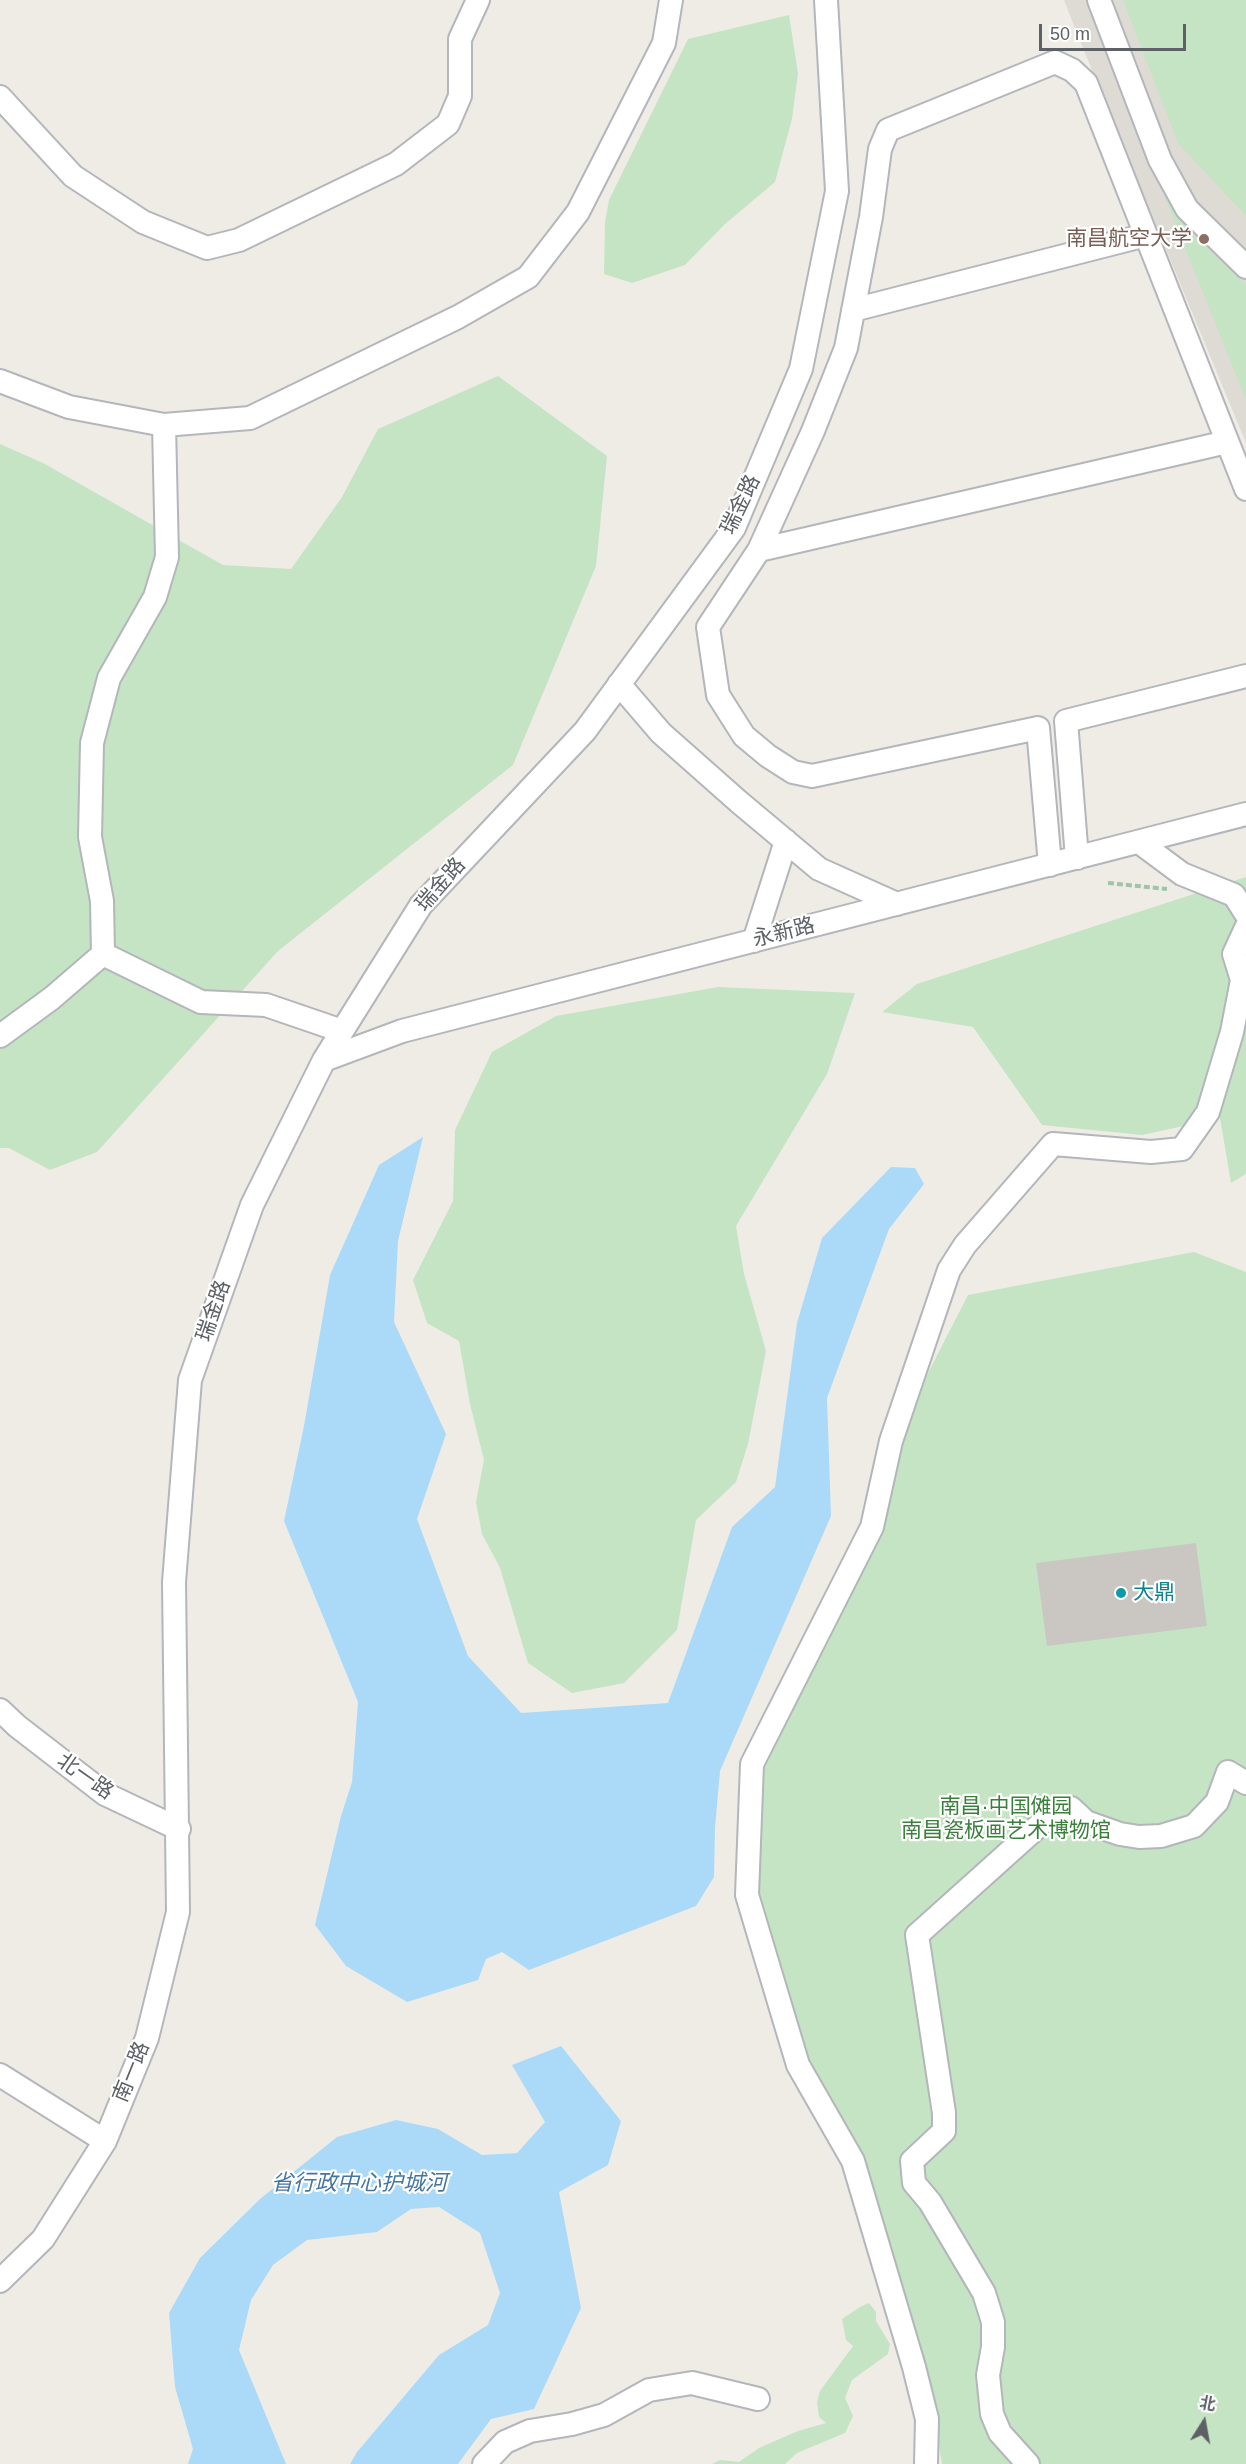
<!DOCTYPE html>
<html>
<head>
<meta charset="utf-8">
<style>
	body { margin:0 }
	#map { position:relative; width:1246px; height:2464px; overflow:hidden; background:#efece6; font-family:Helvetica,"Noto Sans SC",sans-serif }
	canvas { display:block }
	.north { position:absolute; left:1174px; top:2392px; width:60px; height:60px; -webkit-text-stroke:4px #fff; paint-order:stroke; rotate:11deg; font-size:16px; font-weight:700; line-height:24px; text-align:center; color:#5d6165 }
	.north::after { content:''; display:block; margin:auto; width:21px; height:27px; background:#5d6165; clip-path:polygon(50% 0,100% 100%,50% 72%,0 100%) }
	.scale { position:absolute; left:1039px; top:24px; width:147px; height:27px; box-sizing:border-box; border:3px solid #5d6165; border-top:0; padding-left:8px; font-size:18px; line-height:21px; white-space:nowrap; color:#5d6165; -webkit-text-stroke:4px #fff; paint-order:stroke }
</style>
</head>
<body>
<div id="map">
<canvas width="1246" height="2464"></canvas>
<div class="north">北</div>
<div class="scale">50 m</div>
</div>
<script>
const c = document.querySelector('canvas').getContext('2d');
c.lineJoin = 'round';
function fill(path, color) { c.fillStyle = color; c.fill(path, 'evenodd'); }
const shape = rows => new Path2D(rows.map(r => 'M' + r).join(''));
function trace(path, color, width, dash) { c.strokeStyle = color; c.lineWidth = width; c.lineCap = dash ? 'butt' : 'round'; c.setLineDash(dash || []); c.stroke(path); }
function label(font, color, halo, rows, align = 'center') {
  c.font = font + ' Helvetica,"Noto Sans SC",sans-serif'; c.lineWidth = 4.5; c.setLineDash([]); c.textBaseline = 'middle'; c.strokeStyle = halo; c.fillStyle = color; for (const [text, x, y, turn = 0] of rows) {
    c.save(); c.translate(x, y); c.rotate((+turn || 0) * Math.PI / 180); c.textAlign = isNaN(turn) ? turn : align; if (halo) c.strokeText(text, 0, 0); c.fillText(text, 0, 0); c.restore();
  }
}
fill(shape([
	[1064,0,1246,0,1246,443,1078,36]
]), '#dedbd4');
fill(shape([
	[1086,0,1095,0,1191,233,1246,285,1246,400],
	[1123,0,1246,0,1246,216,1178,143],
	[789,15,798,73,792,119,775,182,724,225,685,265,632,283,604,274,605,222,609,200,688,39],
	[498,376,607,456,596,566,513,765,278,951,97,1152,50,1170,9,1148,0,1148,0,444,43,463,223,565,291,569,342,497,378,429],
	[1246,877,1246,1174,1231,1183,1220,1118,1142,1135,1042,1125,973,1027,882,1012,917,984],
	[718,987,855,993,827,1074,736,1226,744,1274,766,1351,748,1444,736,1482,696,1520,677,1630,624,1683,572,1693,528,1663,500,1568,482,1534,476,1502,484,1460,470,1404,459,1341,427,1323,413,1280,453,1201,455,1130,492,1052,556,1016],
	[1194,1252,1246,1272,1246,2464,942,2464,933,2408,867,2167,806,2065,751,1893,760,1759,863,1557,928,1373,968,1295],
	[869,2303,876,2312,876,2321,890,2344,888,2354,852,2380,845,2398,853,2416,845,2433,797,2453,785,2464,712,2464,720,2460,739,2462,759,2448,798,2431,826,2423,819,2417,817,2402,820,2391,853,2346,846,2340,842,2319,860,2307]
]), '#c5e4c4');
fill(shape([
	[423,1137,398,1241,394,1322,446,1434,417,1519,468,1656,521,1713,668,1703,732,1527,775,1487,797,1323,822,1238,891,1167,915,1168,924,1184,889,1229,827,1398,831,1516,720,1771,715,1828,714,1877,696,1906,529,1970,502,1952,486,1959,478,1980,407,2002,346,1966,315,1925,341,1816,352,1782,358,1702,284,1521,304,1426,330,1275,379,1165],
	[561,2046,621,2121,608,2165,559,2192,581,2308,534,2409,491,2419,458,2464,350,2464,357,2452,439,2355,488,2325,500,2293,480,2233,439,2207,411,2209,377,2232,307,2240,273,2265,251,2300,239,2350,286,2464,188,2464,193,2449,175,2387,169,2313,200,2258,260,2199,337,2137,396,2120,438,2129,482,2155,517,2153,545,2122,512,2065]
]), '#abdaf9');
fill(shape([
	[1196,1543,1207,1626,1047,1646,1036,1563]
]), '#cac7c2');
const minor = shape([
	[1099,0,1160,160,1187,209,1246,267],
	[0,97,73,176,143,222,207,248,239,240,396,164,448,124,460,96,460,39,478,0],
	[853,310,1146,235],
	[0,381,69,407,164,425,250,418,458,317,528,277,578,212,664,43,671,0],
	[164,425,167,557,155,597,109,678,92,743,90,837,102,901,103,954,201,1002,266,1005,342,1031],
	[759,550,1227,442],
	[619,684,661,733,739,802,819,869,897,904],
	[1139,842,1182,874,1234,895,1246,914],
	[1077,858,1066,721,1246,676],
	[1050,865,1038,728,812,776,793,772,768,756,744,736,718,695,708,627,759,550,813,431,846,348,871,217,880,149,888,130,1055,62,1072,70,1086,83,1246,489],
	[754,941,786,841],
	[0,1036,52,998,103,954],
	[324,1060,402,1031,1246,814],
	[0,1710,17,1726,105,1794,179,1829],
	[0,2075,105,2141],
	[0,2281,43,2239,105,2141,147,2038,178,1912,174,1582,190,1380,252,1205,324,1060,421,905,585,731,734,528,801,369,837,191,826,0],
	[484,2464,505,2442,530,2431,572,2424,604,2415,649,2390,692,2383,758,2399],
	[926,2464,927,2419,914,2367,853,2161,798,2065,747,1895,752,1764,872,1527,891,1441,949,1270,965,1245,1053,1144,1151,1152,1182,1149,1208,1112,1232,1032,1242,980,1234,954,1246,928],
	[1028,2464,1000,2433,992,2414,988,2375,993,2347,993,2322,984,2293,930,2202,914,2183,912,2161,944,2131,944,2113,917,1935,1054,1812,1071,1808,1086,1822,1120,1834,1139,1837,1161,1836,1194,1826,1217,1802,1228,1772,1246,1783]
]);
trace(minor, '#b3b6ba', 26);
trace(shape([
	[1108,883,1167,889]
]), '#9ec5a7', 4, [6, 3]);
trace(minor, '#fff', 22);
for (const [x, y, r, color] of [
	[1204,239,6,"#8d6e63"],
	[1121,1593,6,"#0f9aa8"]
]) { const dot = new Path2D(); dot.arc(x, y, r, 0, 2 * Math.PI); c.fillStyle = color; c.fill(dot); trace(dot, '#fff', 2); }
label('21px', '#785e54', '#fff', [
	["南昌航空大学",1192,239]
], 'right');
label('21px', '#5d6165', '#fff', [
	["瑞金路",741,505,-64],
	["瑞金路",441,885,-49],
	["永新路",784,933,-14],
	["瑞金路",214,1311,-71],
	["北一路",85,1777,35],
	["南一路",132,2072,-68]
]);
label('21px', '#0d838f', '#fff', [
	["大鼎",1133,1593]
], 'left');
label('21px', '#3a803b', '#fff', [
	["南昌·中国傩园",1006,1807],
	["南昌瓷板画艺术博物馆",1006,1831]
]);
label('italic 22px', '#4576a2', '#fff', [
	["省行政中心护城河",359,2184]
]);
</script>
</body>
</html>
